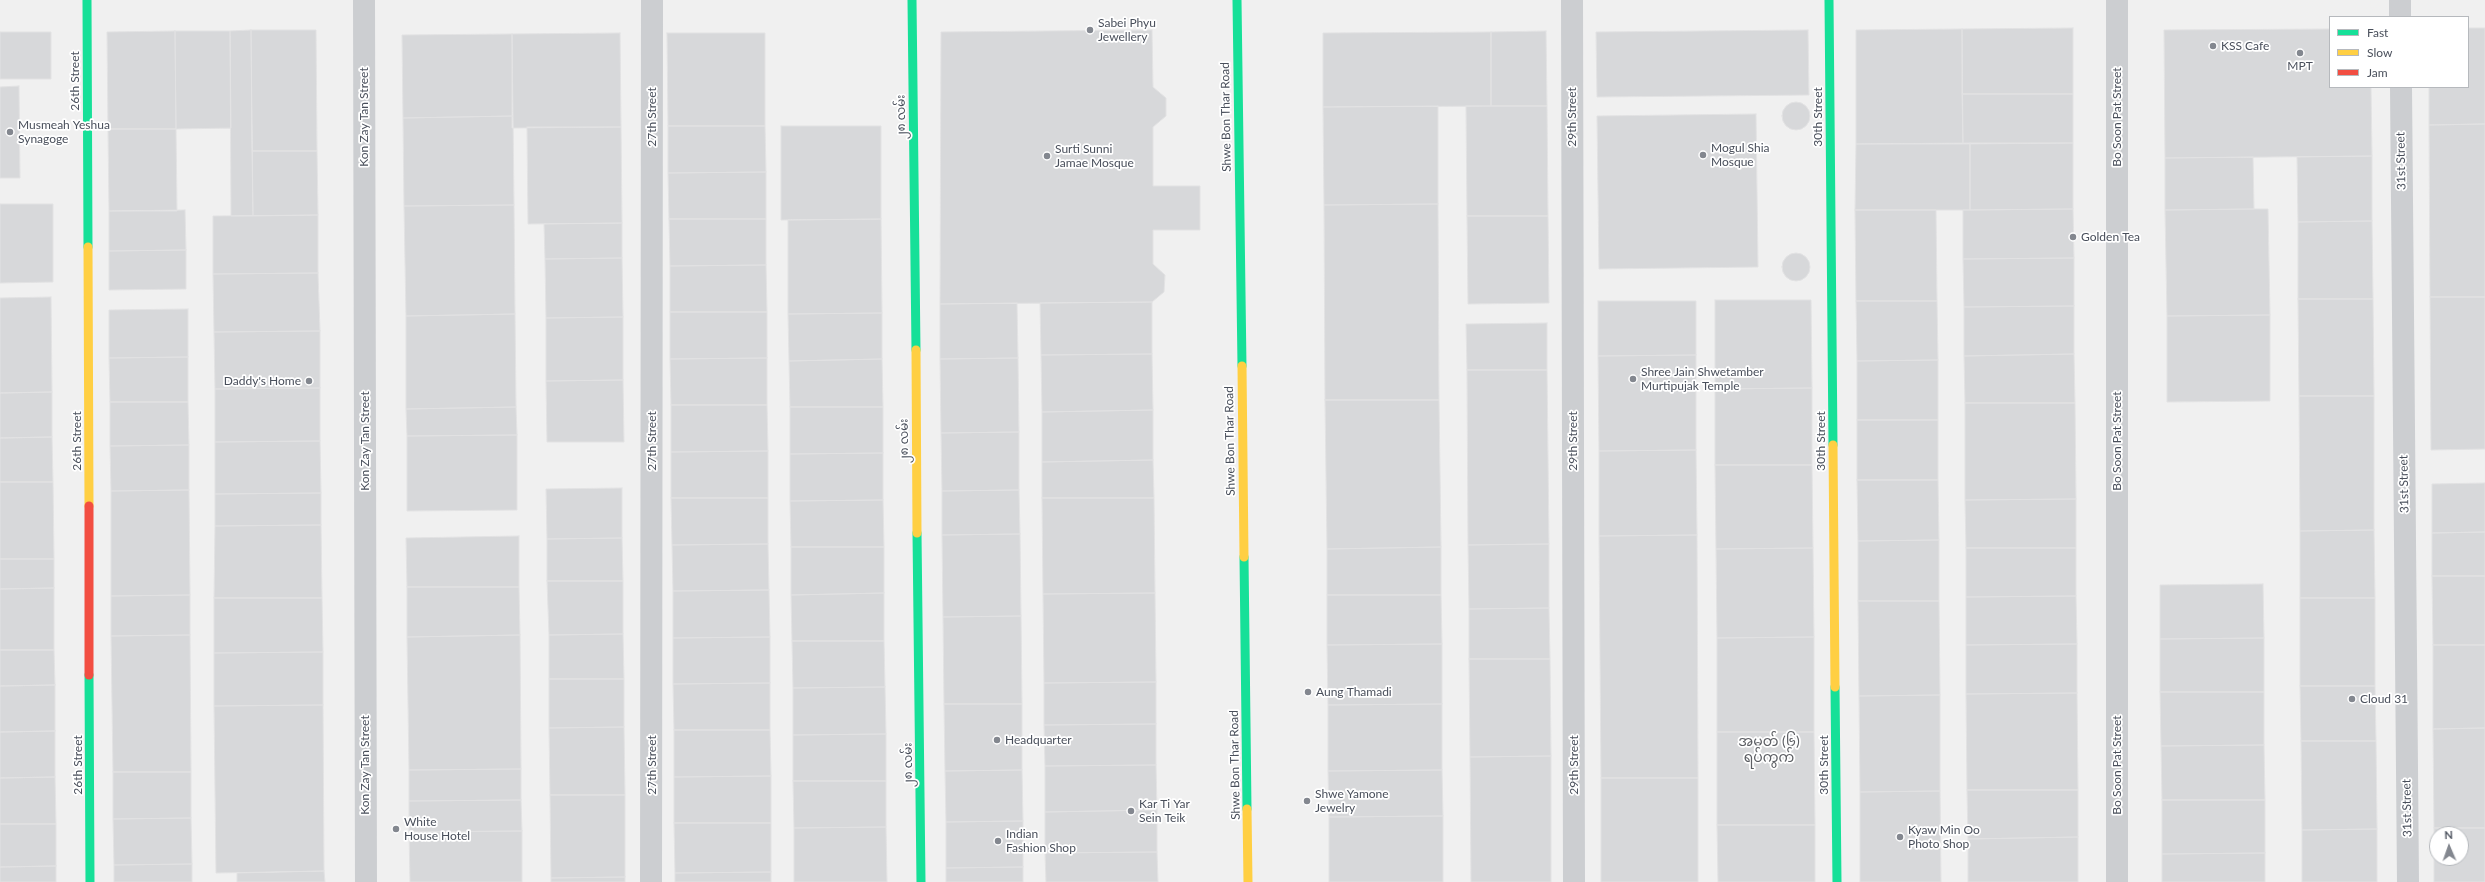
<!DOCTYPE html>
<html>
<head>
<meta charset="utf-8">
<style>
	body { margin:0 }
	#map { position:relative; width:2485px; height:882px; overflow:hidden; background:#f0f0f0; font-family:Lato,sans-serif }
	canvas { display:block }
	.legend { position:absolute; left:2329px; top:16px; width:140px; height:72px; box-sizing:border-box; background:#fff; border:1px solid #b6b9bd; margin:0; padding:5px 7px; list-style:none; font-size:12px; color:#494f5b }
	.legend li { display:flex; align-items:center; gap:8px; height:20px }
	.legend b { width:20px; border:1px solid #b6b9bd }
	.north { position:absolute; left:2429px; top:826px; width:40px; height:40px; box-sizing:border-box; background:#fff; border:1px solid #b6b9bd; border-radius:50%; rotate:358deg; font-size:11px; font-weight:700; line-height:16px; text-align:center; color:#494f5b }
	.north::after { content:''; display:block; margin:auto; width:14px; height:18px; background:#83878f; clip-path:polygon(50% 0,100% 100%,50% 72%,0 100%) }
</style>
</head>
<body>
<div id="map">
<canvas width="2485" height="882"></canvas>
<ul class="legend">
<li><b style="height:5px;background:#16e098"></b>Fast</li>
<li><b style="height:5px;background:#ffcf43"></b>Slow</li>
<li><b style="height:5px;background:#f24e42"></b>Jam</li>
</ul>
<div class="north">N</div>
</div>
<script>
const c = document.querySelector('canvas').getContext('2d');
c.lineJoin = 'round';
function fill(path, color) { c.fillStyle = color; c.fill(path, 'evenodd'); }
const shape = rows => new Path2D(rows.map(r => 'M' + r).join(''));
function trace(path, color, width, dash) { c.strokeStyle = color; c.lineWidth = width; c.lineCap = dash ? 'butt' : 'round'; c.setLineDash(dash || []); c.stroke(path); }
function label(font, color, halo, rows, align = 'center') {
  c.font = font + ' Lato,"Noto Sans Myanmar",sans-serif'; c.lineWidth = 3.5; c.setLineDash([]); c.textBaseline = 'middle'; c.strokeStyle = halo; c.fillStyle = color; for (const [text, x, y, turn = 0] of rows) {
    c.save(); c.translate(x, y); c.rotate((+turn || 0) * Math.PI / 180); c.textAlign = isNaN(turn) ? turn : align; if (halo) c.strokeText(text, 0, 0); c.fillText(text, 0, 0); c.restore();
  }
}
const building = shape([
	[2073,28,2073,94,1962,94,1962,29,2073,28],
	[2468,28,2485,28,2485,124,2429,125,2429,87,2468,87,2468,28],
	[1962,29,1963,144,1856,144,1856,30,1962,29],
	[2330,29,2330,87,2371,87,2372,156,2165,158,2164,30,2330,29],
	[251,30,253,216,231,216,230,31,251,30],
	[251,30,316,30,317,151,252,151,251,30],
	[1152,30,1153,87,1166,98,1166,116,1153,127,1153,186,1200,186,1200,230,1153,230,1153,264,1165,275,1164,292,1152,302,940,304,941,32,1152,30],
	[1808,30,1809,95,1597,97,1596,32,1808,30],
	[175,31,230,31,231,128,176,129,175,31],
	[175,31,176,129,108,129,107,32,175,31],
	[1546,31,1547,106,1491,106,1491,32,1546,31],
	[0,32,51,32,51,79,0,79,0,32],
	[1491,32,1491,106,1323,107,1323,33,1491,32],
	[620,33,621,127,512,128,512,34,620,33],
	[667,33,765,33,765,126,668,126,667,33],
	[512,34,513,116,403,118,402,35,512,34],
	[19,86,20,178,0,178,0,87,19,86],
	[1962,94,2073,94,2073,143,1963,144,1962,94],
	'1782 116a14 14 0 1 1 28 0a14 14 0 1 1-28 0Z',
	[1438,106,1438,204,1324,205,1323,107,1438,106],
	[1466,106,1547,106,1548,216,1467,216,1466,106],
	[1756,114,1758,267,1599,269,1597,116,1756,114],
	[513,116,514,205,404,206,403,118,513,116],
	[2485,124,2485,297,2430,297,2429,125,2485,124],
	[668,126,765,126,766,172,668,173,668,126],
	[781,126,881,126,881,219,781,220,781,126],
	[527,127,621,127,622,223,528,224,527,127],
	[108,129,176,129,177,211,109,211,108,129],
	[1970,143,1970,210,1855,210,1856,144,1970,143],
	[1970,143,2073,143,2073,209,1970,210,1970,143],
	[252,151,317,151,318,215,253,216,252,151],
	[2372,156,2372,221,2298,222,2297,157,2372,156],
	[2253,157,2254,209,2165,210,2165,158,2253,157],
	[766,172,766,219,669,219,668,173,766,172],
	[0,204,53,204,53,282,0,283,0,204],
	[1438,204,1439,400,1325,400,1324,205,1438,204],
	[514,205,515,314,406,316,404,206,514,205],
	[2073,209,2074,258,1963,259,1963,210,2073,209],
	[2254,209,2268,209,2270,315,2167,316,2165,210,2254,209],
	[185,210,186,250,109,251,109,211,185,210],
	[1855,210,1936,210,1937,301,1856,301,1855,210],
	[318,215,318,273,213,274,213,216,318,215],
	[1467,216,1548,216,1549,303,1468,304,1467,216],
	[669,219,766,219,766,265,670,266,669,219],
	[881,219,882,313,788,314,788,220,881,219],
	[2372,221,2373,299,2298,299,2298,222,2372,221],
	[622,223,622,258,545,259,544,224,622,223],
	[186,250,186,289,109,290,109,251,186,250],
	'1782 267a14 14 0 1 1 28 0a14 14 0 1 1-28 0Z',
	[622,258,623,317,546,318,545,259,622,258],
	[2074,258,2074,306,1964,307,1963,259,2074,258],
	[766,265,767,312,670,312,670,266,766,265],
	[318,273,320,331,214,332,213,274,318,273],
	[51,297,52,392,0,393,0,298,51,297],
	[2430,297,2485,297,2485,449,2431,450,2430,297],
	[2298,299,2373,299,2374,396,2299,396,2298,299],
	[1715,300,1811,300,1812,388,1715,389,1715,300],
	[1598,301,1696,301,1696,355,1598,356,1598,301],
	[1856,301,1937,301,1938,360,1857,361,1856,301],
	[1152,302,1152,354,1041,355,1040,303,1152,302],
	[1017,303,1018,358,940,359,940,304,1017,303],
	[2074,306,2074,354,1964,356,1964,307,2074,306],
	[188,309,188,357,109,358,109,310,188,309],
	[670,312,767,312,767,358,670,359,670,312],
	[882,313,882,359,789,361,788,314,882,313],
	[515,314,516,407,406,409,406,316,515,314],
	[2270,315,2270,401,2167,402,2167,316,2270,315],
	[623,317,623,380,546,381,546,318,623,317],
	[1547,323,1547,370,1467,370,1466,324,1547,323],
	[320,331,320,388,215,389,214,332,320,331],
	[1152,354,1153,410,1042,412,1041,355,1152,354],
	[2074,354,2075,403,1965,403,1964,356,2074,354],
	[1696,355,1696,450,1599,451,1598,356,1696,355],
	[188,357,188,402,110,402,109,358,188,357],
	[767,358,767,405,671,405,670,359,767,358],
	[1018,358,1019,432,941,433,940,359,1018,358],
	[882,359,883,407,790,407,789,361,882,359],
	[1938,360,1938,420,1857,420,1857,361,1938,360],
	[1467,370,1547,370,1549,544,1468,545,1467,370],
	[623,380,624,442,547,442,546,381,623,380],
	[320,388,320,441,215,442,215,389,320,388],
	[1812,388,1812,465,1715,465,1715,389,1812,388],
	[52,392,52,437,0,438,0,393,52,392],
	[2299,396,2374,396,2374,530,2300,531,2299,396],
	[1325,400,1439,400,1441,547,1327,549,1325,400],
	[110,402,188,402,189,445,110,446,110,402],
	[1965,403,2075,403,2076,499,1965,500,1965,403],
	[671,405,767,405,768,451,671,452,671,405],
	[516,407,517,435,407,436,406,409,516,407],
	[790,407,883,407,883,453,790,454,790,407],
	[1153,410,1153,460,1042,462,1042,412,1153,410],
	[1857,420,1938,420,1938,480,1857,480,1857,420],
	[1019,432,1019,490,942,491,941,433,1019,432],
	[517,435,517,510,407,511,407,436,517,435],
	[52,437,53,482,0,482,0,438,52,437],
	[320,441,321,493,215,494,215,442,320,441],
	[189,445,189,490,111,491,110,446,189,445],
	[1696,450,1697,535,1599,536,1599,451,1696,450],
	[768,451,768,498,671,498,671,452,768,451],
	[883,453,883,500,790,501,790,454,883,453],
	[1153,460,1154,498,1042,498,1042,462,1153,460],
	[1715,465,1812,465,1813,548,1716,549,1715,465],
	[1857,480,1938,480,1939,540,1858,541,1857,480],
	[0,482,53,482,54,559,0,559,0,482],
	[2485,483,2485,532,2432,533,2432,484,2485,483],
	[622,488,622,538,547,539,546,489,622,488],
	[189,490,190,595,111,596,111,491,189,490],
	[1019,490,1020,534,942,535,942,491,1019,490],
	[321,493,321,525,215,526,215,494,321,493],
	[671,498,768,498,768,544,672,545,671,498],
	[1042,498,1154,498,1155,593,1043,594,1042,498],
	[2076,499,2076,548,1966,548,1965,500,2076,499],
	[883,500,884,547,791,547,790,501,883,500],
	[321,525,322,598,214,598,215,526,321,525],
	[2374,530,2375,598,2300,598,2300,531,2374,530],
	[2485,532,2485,576,2432,576,2432,533,2485,532],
	[1020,534,1021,616,943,617,942,535,1020,534],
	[1697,535,1698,778,1601,778,1599,536,1697,535],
	[519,536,519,587,407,587,406,538,519,536],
	[622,538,623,581,547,581,547,539,622,538],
	[1939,540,1939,601,1858,601,1858,541,1939,540],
	[768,544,769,590,673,591,672,545,768,544],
	[1549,544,1549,608,1469,609,1468,545,1549,544],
	[791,547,884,547,884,593,791,595,791,547],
	[1441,547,1441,595,1327,595,1327,549,1441,547],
	[1813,548,1814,637,1717,638,1716,549,1813,548],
	[1966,548,2076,548,2076,596,1966,597,1966,548],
	[0,559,54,559,54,588,0,589,0,559],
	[2432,576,2485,576,2485,645,2433,645,2432,576],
	[547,581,623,581,623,634,549,635,547,581],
	[2263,584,2264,638,2160,639,2160,585,2263,584],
	[407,587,519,587,520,635,407,637,407,587],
	[54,588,54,650,0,650,0,589,54,588],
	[769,590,770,637,673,638,673,591,769,590],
	[884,593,884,641,792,641,791,595,884,593],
	[1155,593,1156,682,1044,683,1043,594,1155,593],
	[190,595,190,635,111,636,111,596,190,595],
	[1327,595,1441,595,1442,644,1327,645,1327,595],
	[2076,596,2077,644,1966,645,1966,597,2076,596],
	[214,598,322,598,323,652,214,653,214,598],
	[2300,598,2375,598,2375,686,2300,686,2300,598],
	[1858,601,1939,601,1940,695,1859,696,1858,601],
	[1549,608,1550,659,1469,659,1469,609,1549,608],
	[1021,616,1022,704,944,704,943,617,1021,616],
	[623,634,624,679,549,679,549,635,623,634],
	[190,635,191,772,113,772,111,636,190,635],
	[520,635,521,769,409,770,407,637,520,635],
	[770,637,770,683,673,684,673,638,770,637],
	[1814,637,1814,732,1717,732,1717,638,1814,637],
	[2264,638,2264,692,2160,692,2160,639,2264,638],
	[792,641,884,641,885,687,793,688,792,641],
	[1442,644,1442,704,1328,705,1327,645,1442,644],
	[2077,644,2077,693,1966,694,1966,645,2077,644],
	[2433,645,2485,645,2485,728,2433,729,2433,645],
	[0,650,54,650,55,685,0,686,0,650],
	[323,652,323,705,214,706,214,653,323,652],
	[1469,659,1550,659,1551,756,1470,757,1469,659],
	[549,679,624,679,624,727,549,728,549,679],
	[1156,682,1156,724,1044,725,1044,683,1156,682],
	[770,683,770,730,674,730,673,684,770,683],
	[55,685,55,731,0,732,0,686,55,685],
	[2300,686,2375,686,2376,741,2301,741,2300,686],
	[885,687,886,734,793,735,793,688,885,687],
	[2160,692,2264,692,2264,745,2161,746,2160,692],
	[2077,693,2078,790,1967,790,1966,694,2077,693],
	[1940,695,1940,791,1860,792,1859,696,1940,695],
	[944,704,1022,704,1022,770,945,771,944,704],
	[1442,704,1442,770,1328,771,1328,705,1442,704],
	[323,705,324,871,216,873,214,706,323,705],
	[1156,724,1156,765,1045,766,1044,725,1156,724],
	[624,727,625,795,550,795,549,728,624,727],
	[2485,728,2485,828,2434,828,2433,729,2485,728],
	[674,730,770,730,771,776,674,777,674,730],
	[55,731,55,777,0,778,0,732,55,731],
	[1717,732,1814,732,1815,825,1717,825,1717,732],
	[886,734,886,781,793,781,793,735,886,734],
	[2301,741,2376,741,2377,829,2302,830,2301,741],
	[2264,745,2265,800,2162,800,2161,746,2264,745],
	[1551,756,1551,882,1471,882,1470,757,1551,756],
	[1156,765,1157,810,1045,812,1045,766,1156,765],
	[521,769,521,800,409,801,409,770,521,769],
	[1022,770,1023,821,946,822,945,771,1022,770],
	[1442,770,1443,816,1329,817,1328,771,1442,770],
	[113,772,191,772,191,818,113,819,113,772],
	[771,776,771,823,674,823,674,777,771,776],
	[55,777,56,824,0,824,0,778,55,777],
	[1601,778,1698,778,1698,882,1601,882,1601,778],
	[793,781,886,781,886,827,794,828,793,781],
	[1967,790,2078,790,2078,837,1968,839,1967,790],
	[1940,791,1941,882,1860,882,1860,792,1940,791],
	[550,795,625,795,625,877,551,878,550,795],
	[521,800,522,831,409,832,409,801,521,800],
	[2162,800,2265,800,2265,853,2162,854,2162,800],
	[1157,810,1157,852,1045,853,1045,812,1157,810],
	[1443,816,1443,882,1329,882,1329,817,1443,816],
	[191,818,192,864,114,865,113,819,191,818],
	[1023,821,1023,867,946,868,946,822,1023,821],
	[674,823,771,823,771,872,675,873,674,823],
	[0,824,56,824,56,866,0,867,0,824],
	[1717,825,1815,825,1815,882,1718,882,1717,825],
	[886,827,887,882,794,882,794,828,886,827],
	[2434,828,2485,828,2485,882,2434,882,2434,828],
	[2437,834,2461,834,2461,858,2437,858,2437,834],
	[2377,829,2377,882,2302,882,2302,830,2377,829],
	[522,831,522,882,410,882,409,832,522,831],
	[2078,837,2078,882,1968,882,1968,839,2078,837],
	[1157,852,1158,882,1046,882,1045,853,1157,852],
	[2265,853,2265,882,2162,882,2162,854,2265,853],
	[192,864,192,882,114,882,114,865,192,864],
	[56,866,56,882,0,882,0,867,56,866],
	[1023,867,1023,882,946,882,946,868,1023,867],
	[324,871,325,882,237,882,237,873,324,871],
	[771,872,771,882,675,882,675,873,771,872],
	[625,877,625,882,551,882,551,878,625,877]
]);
fill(building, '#d7d8da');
trace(building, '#e2e2e3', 1);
trace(shape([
	[364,0,366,882],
	[1572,0,1574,882],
	[2400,0,2400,17],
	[2401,87,2408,882],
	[651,882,652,0],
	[2117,882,2117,0]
]), '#ccced1', 22);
trace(shape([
	[87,0,88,247],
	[912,0,916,350],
	[1237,0,1242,366],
	[1829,0,1833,445],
	[917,533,921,882],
	[1244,557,1247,809],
	[89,675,90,882],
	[1835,687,1837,882]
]), '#16e098', 9);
trace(shape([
	[88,247,89,506],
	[916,350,917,533],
	[1242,366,1244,557],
	[1833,445,1835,687],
	[1247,809,1248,882]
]), '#ffcf43', 9);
trace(shape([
	[89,506,89,675]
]), '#f24e42', 9);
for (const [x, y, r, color] of [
	[1090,30,4,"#83878f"],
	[2213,46,4,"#83878f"],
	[2300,53,4,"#83878f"],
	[10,132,4,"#83878f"],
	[1703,155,4,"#83878f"],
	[1047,156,4,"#83878f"],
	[2073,237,4,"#83878f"],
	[1633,379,4,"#83878f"],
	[309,381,4,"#83878f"],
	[1308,692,4,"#83878f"],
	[2352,699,4,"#83878f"],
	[997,740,4,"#83878f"],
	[1307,801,4,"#83878f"],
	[1131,811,4,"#83878f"],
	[396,829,4,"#83878f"],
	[1900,837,4,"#83878f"],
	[998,841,4,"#83878f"]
]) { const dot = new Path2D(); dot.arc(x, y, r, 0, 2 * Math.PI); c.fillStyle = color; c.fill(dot); trace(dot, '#fff', 1.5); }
label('12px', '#494f5b', '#fff', [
	["Sabei Phyu",1098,23],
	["Jewellery",1098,37],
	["KSS Cafe",2221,46],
	["MPT",2300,66,"center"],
	["Musmeah Yeshua",18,125],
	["Synagoge",18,139],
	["Mogul Shia",1711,148],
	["Mosque",1711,162],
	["Surti Sunni",1055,149],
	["Jamae Mosque",1055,163],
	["Golden Tea",2081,237],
	["Shree Jain Shwetamber",1641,372],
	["Murtipujak Temple",1641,386],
	["Daddy's Home",301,381,"right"],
	["Aung Thamadi",1316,692],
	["Cloud 31",2360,699],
	["Headquarter",1005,740],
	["Shwe Yamone",1315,794],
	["Jewelry",1315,808],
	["Kar Ti Yar",1139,804],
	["Sein Teik",1139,818],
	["White",404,822],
	["House Hotel",404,836],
	["Kyaw Min Oo",1908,830],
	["Photo Shop",1908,844],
	["Indian",1006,834],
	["Fashion Shop",1006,848]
], 'left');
label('12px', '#494f5b', '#fff', [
	["26th Street",75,81,-90],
	["Kon Zay Tan Street",364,117,-90],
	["27th Street",652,117,-90],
	["၂၈ လမ်း",901,117,-91],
	["Shwe Bon Thar Road",1226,117,-91],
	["29th Street",1572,117,-90],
	["30th Street",1818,117,-90],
	["Bo Soon Pat Street",2117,117,-90],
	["31st Street",2401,161,-91],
	["26th Street",77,441,-90],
	["Kon Zay Tan Street",365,441,-90],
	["27th Street",652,441,-90],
	["၂၈ လမ်း",904,441,-91],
	["Shwe Bon Thar Road",1230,441,-91],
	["29th Street",1573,441,-90],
	["30th Street",1821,441,-90],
	["Bo Soon Pat Street",2117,441,-90],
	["31st Street",2404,484,-91],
	["26th Street",78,765,-90],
	["Kon Zay Tan Street",365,765,-90],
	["27th Street",652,765,-90],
	["၂၈ လမ်း",908,765,-91],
	["Shwe Bon Thar Road",1235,765,-91],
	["29th Street",1574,765,-90],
	["30th Street",1824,765,-90],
	["Bo Soon Pat Street",2117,765,-90],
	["31st Street",2407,808,-91]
]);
label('14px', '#5c5e63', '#fff', [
	["အမှတ် (၆)",1769,741],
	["ရပ်ကွက်",1769,757]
]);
</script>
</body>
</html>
